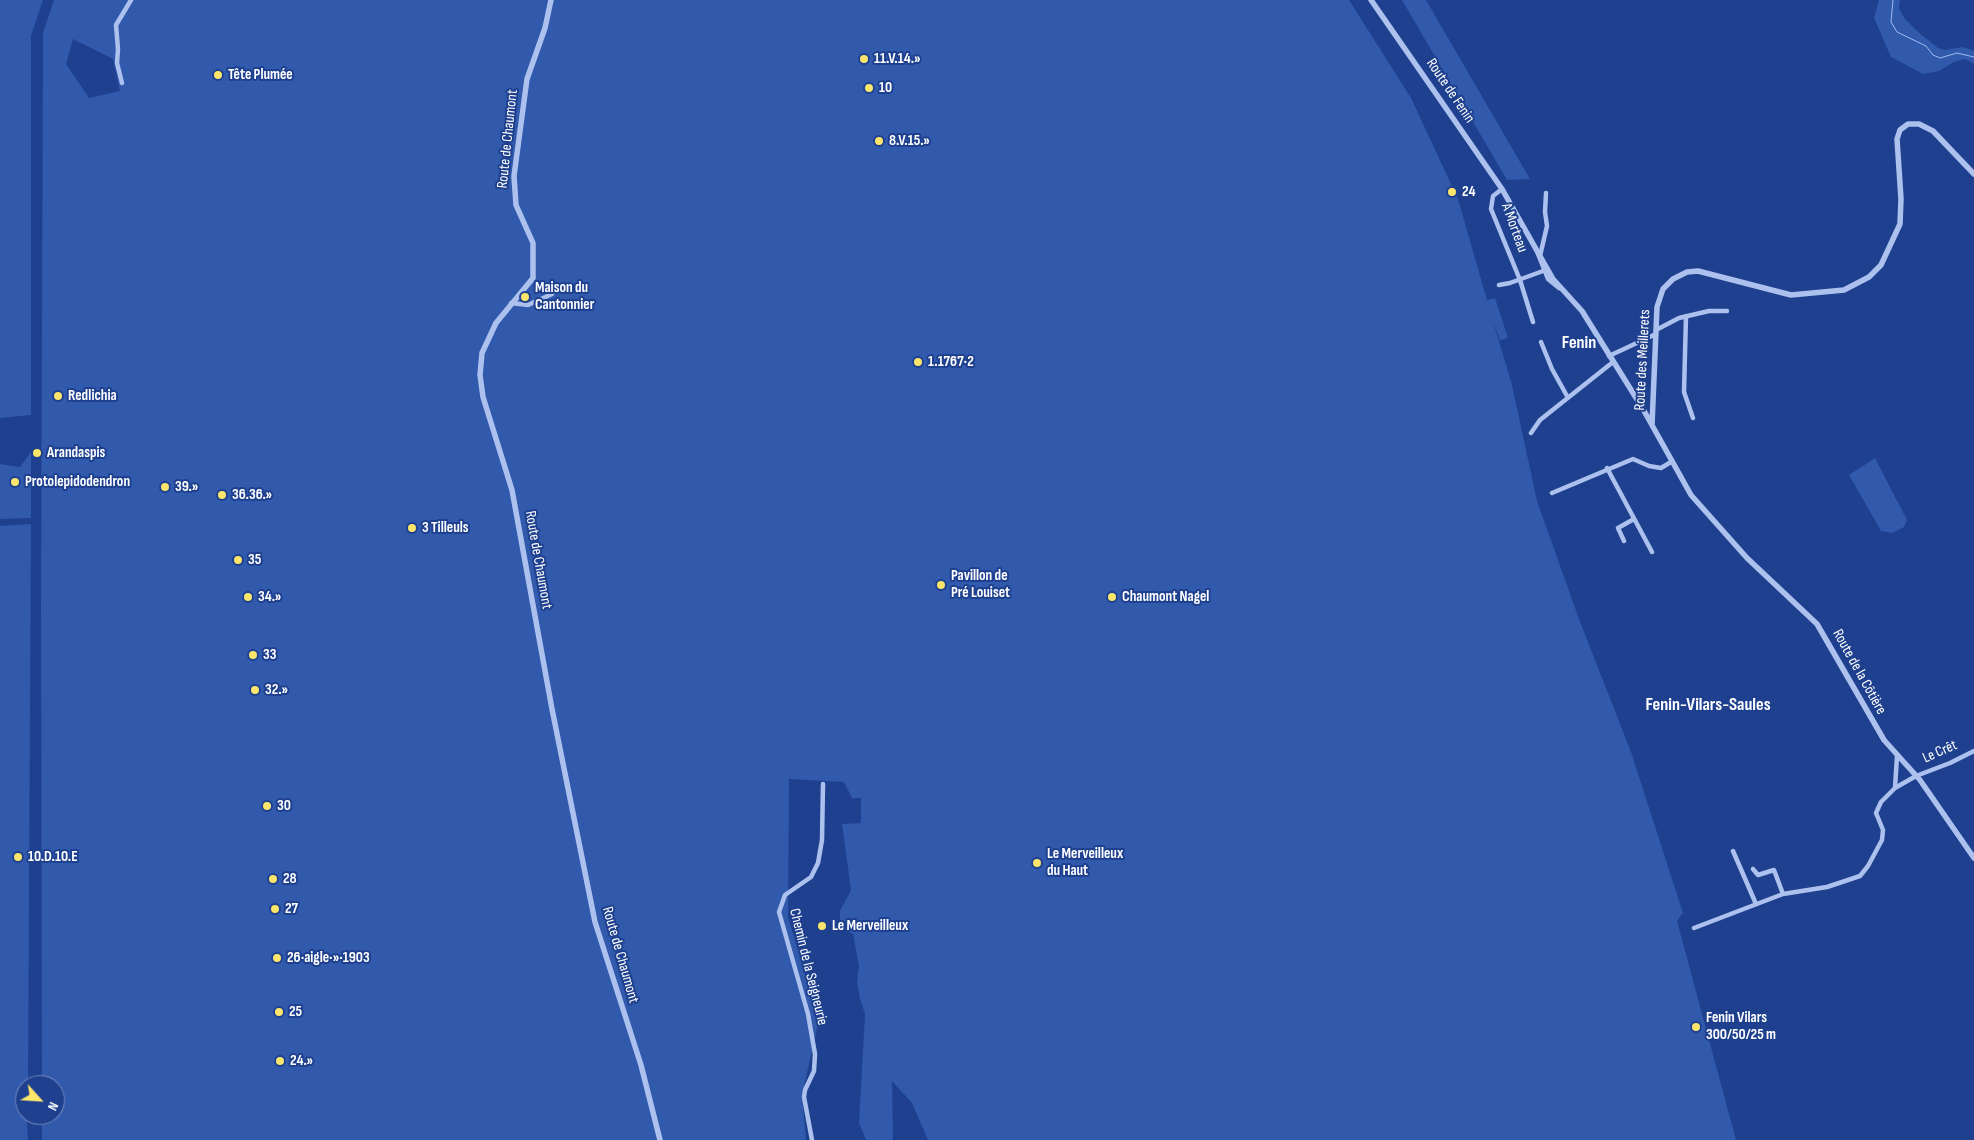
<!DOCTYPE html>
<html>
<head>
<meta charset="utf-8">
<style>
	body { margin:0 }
	#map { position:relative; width:1974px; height:1140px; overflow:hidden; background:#1e408e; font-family:"Sofia Sans Condensed",sans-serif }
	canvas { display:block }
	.north { position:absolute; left:15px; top:1075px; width:50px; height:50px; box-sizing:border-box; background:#1e408e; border:1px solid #788cbb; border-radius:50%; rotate:116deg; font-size:14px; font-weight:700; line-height:20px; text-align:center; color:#fff }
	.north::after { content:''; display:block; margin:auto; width:18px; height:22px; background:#fce56b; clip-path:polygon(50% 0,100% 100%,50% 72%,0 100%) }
</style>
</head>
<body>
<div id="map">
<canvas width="1974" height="1140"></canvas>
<div class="north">N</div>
</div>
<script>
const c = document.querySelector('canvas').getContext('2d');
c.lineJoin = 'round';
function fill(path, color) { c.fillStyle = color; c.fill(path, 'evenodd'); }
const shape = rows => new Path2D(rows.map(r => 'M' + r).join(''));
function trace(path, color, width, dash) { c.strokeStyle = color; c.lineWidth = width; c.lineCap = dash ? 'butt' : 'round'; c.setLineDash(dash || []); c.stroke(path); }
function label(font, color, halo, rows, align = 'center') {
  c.font = font + ' "Sofia Sans Condensed",sans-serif'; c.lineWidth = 4; c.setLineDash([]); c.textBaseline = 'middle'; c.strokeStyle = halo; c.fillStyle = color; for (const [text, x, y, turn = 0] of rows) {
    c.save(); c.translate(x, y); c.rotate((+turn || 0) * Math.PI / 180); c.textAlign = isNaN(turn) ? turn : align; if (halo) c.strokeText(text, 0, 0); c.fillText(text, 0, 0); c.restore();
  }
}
fill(shape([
	[0,0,43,0,31,36,31,415,0,418],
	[54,0,1349,0,1411,98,1458,199,1487,300,1495,298,1508,338,1500,340,1493,321,1512,385,1537,501,1579,619,1631,752,1683,913,1677,921,1736,1140,928,1140,912,1103,892,1081,893,1140,866,1140,859,1123,865,1014,860,999,857,982,859,966,853,934,842,929,840,918,840,911,851,890,842,824,861,823,861,798,852,798,844,782,789,779,788,917,819,1020,802,1095,806,1140,42,1140,42,1115,55,1115,55,1085,42,1085,41,607,43,33],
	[73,39,113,59,120,91,89,98,66,64],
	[1402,0,1426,0,1530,179,1507,180],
	[1879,0,1900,0,1899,9,1905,19,1918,32,1938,48,1945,50,1963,47,1974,51,1974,64,1965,59,1954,62,1939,71,1923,74,1891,57,1874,18],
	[31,452,31,518,0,519,0,464,20,467],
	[1875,458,1907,520,1904,527,1892,533,1881,531,1849,475],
	[31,524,28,1085,25,1085,28,1140,0,1140,0,526]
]), '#3159ac');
trace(shape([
	[1893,0,1891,22,1897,32,1926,46,1933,55,1940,58,1957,53,1974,57]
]), '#a0baef', 1);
trace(shape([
	[122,83,117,63,118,49,116,25,131,0],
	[1502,189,1493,196,1491,209,1520,280,1533,322],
	[1536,249,1548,279,1559,288],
	[1540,256,1547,226,1545,212,1546,193],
	[1499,285,1510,283,1543,271],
	[511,303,528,305,552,294],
	[1686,316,1684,392,1693,418],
	[1656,330,1679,318,1709,311,1727,311],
	[1541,342,1552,369,1567,396],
	[1609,356,1656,334],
	[1531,433,1540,420,1613,362],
	[1607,468,1652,552],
	[1552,493,1633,459,1649,466,1661,468,1671,462],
	[1624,541,1618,528,1634,519],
	[1895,788,1897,756],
	[1733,851,1756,904],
	[1753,869,1758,875,1774,870,1783,894],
	[1694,928,1783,894,1827,887,1860,876,1868,866,1882,840,1883,830,1876,813,1881,802,1895,788,1916,776,1950,763,1974,751],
	[812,1140,804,1097,805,1090,814,1071,815,1054,808,1014,779,912,785,895,811,877,818,863,822,840,823,784]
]), '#acc1ed', 4.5);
trace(shape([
	[551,0,545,28,527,79,514,176,516,205,533,243,533,278,496,323,482,353,480,375,483,397,512,490,552,709,595,922,641,1065,660,1140],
	[1371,0,1502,189,1553,279,1582,311,1643,409,1691,495,1747,558,1817,624,1884,740,1920,780,1974,858],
	[1652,425,1657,307,1663,289,1673,279,1687,272,1698,271,1791,295,1844,290,1869,277,1881,265,1900,224,1901,199,1897,139,1900,130,1908,124,1919,124,1933,131,1974,174]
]), '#acc1ed', 5.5);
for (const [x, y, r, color] of [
	[864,59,5,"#fce56b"],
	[218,75,5,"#fce56b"],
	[869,88,5,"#fce56b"],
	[879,141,5,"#fce56b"],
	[1452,192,5,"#fce56b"],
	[525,297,5,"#fce56b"],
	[918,362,5,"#fce56b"],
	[58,396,5,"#fce56b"],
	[37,453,5,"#fce56b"],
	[15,482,5,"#fce56b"],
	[165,487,5,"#fce56b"],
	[222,495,5,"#fce56b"],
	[412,528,5,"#fce56b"],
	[238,560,5,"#fce56b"],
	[941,585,5,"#fce56b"],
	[248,597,5,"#fce56b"],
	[1112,597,5,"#fce56b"],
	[253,655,5,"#fce56b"],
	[255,690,5,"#fce56b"],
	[267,806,5,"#fce56b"],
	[18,857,5,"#fce56b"],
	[1037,863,5,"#fce56b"],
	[273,879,5,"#fce56b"],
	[275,909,5,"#fce56b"],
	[822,926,5,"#fce56b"],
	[277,958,5,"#fce56b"],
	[279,1012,5,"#fce56b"],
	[1696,1027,5,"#fce56b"],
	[280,1061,5,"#fce56b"]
]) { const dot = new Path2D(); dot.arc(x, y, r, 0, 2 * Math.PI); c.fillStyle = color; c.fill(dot); trace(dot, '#1e408e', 2); }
label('bold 15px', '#fff', '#1e408e', [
	["11.V.14.»",874,59],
	["Tête Plumée",228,75],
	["10",879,88],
	["8.V.15.»",889,141],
	["24",1462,192],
	["Maison du",535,288],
	["Cantonnier",535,305],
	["1.1767·2",928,362],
	["Redlichia",68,396],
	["Arandaspis",47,453],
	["Protolepidodendron",25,482],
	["39.»",175,487],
	["36.36.»",232,495],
	["3 Tilleuls",422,528],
	["35",248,560],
	["Pavillon de",951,576],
	["Pré Louiset",951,593],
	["34.»",258,597],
	["Chaumont Nagel",1122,597],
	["33",263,655],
	["32.»",265,690],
	["30",277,806],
	["Le Merveilleux",1047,854],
	["du Haut",1047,871],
	["10.D.10.E",28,857],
	["28",283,879],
	["27",285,909],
	["Le Merveilleux",832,926],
	["26·aigle·»·1903",287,958],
	["25",289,1012],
	["Fenin Vilars",1706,1018],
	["300/50/25 m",1706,1035],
	["24.»",290,1061]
], 'left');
label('15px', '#fff', '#1e408e', [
	["Route de Fenin",1450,91,56],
	["Route de Chaumont",508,139,-84],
	["A Morteau",1514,228,70],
	["Route des Meillerets",1643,360,-87],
	["Route de Chaumont",538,560,80],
	["Route de la Côtière",1859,672,61],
	["Le Crêt",1940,752,-24],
	["Route de Chaumont",620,955,74],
	["Chemin de la Seigneurie",808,967,76]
]);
label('bold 18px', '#fff', '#1e408e', [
	["Fenin",1579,343],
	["Fenin-Vilars-Saules",1708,705]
]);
</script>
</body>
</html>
